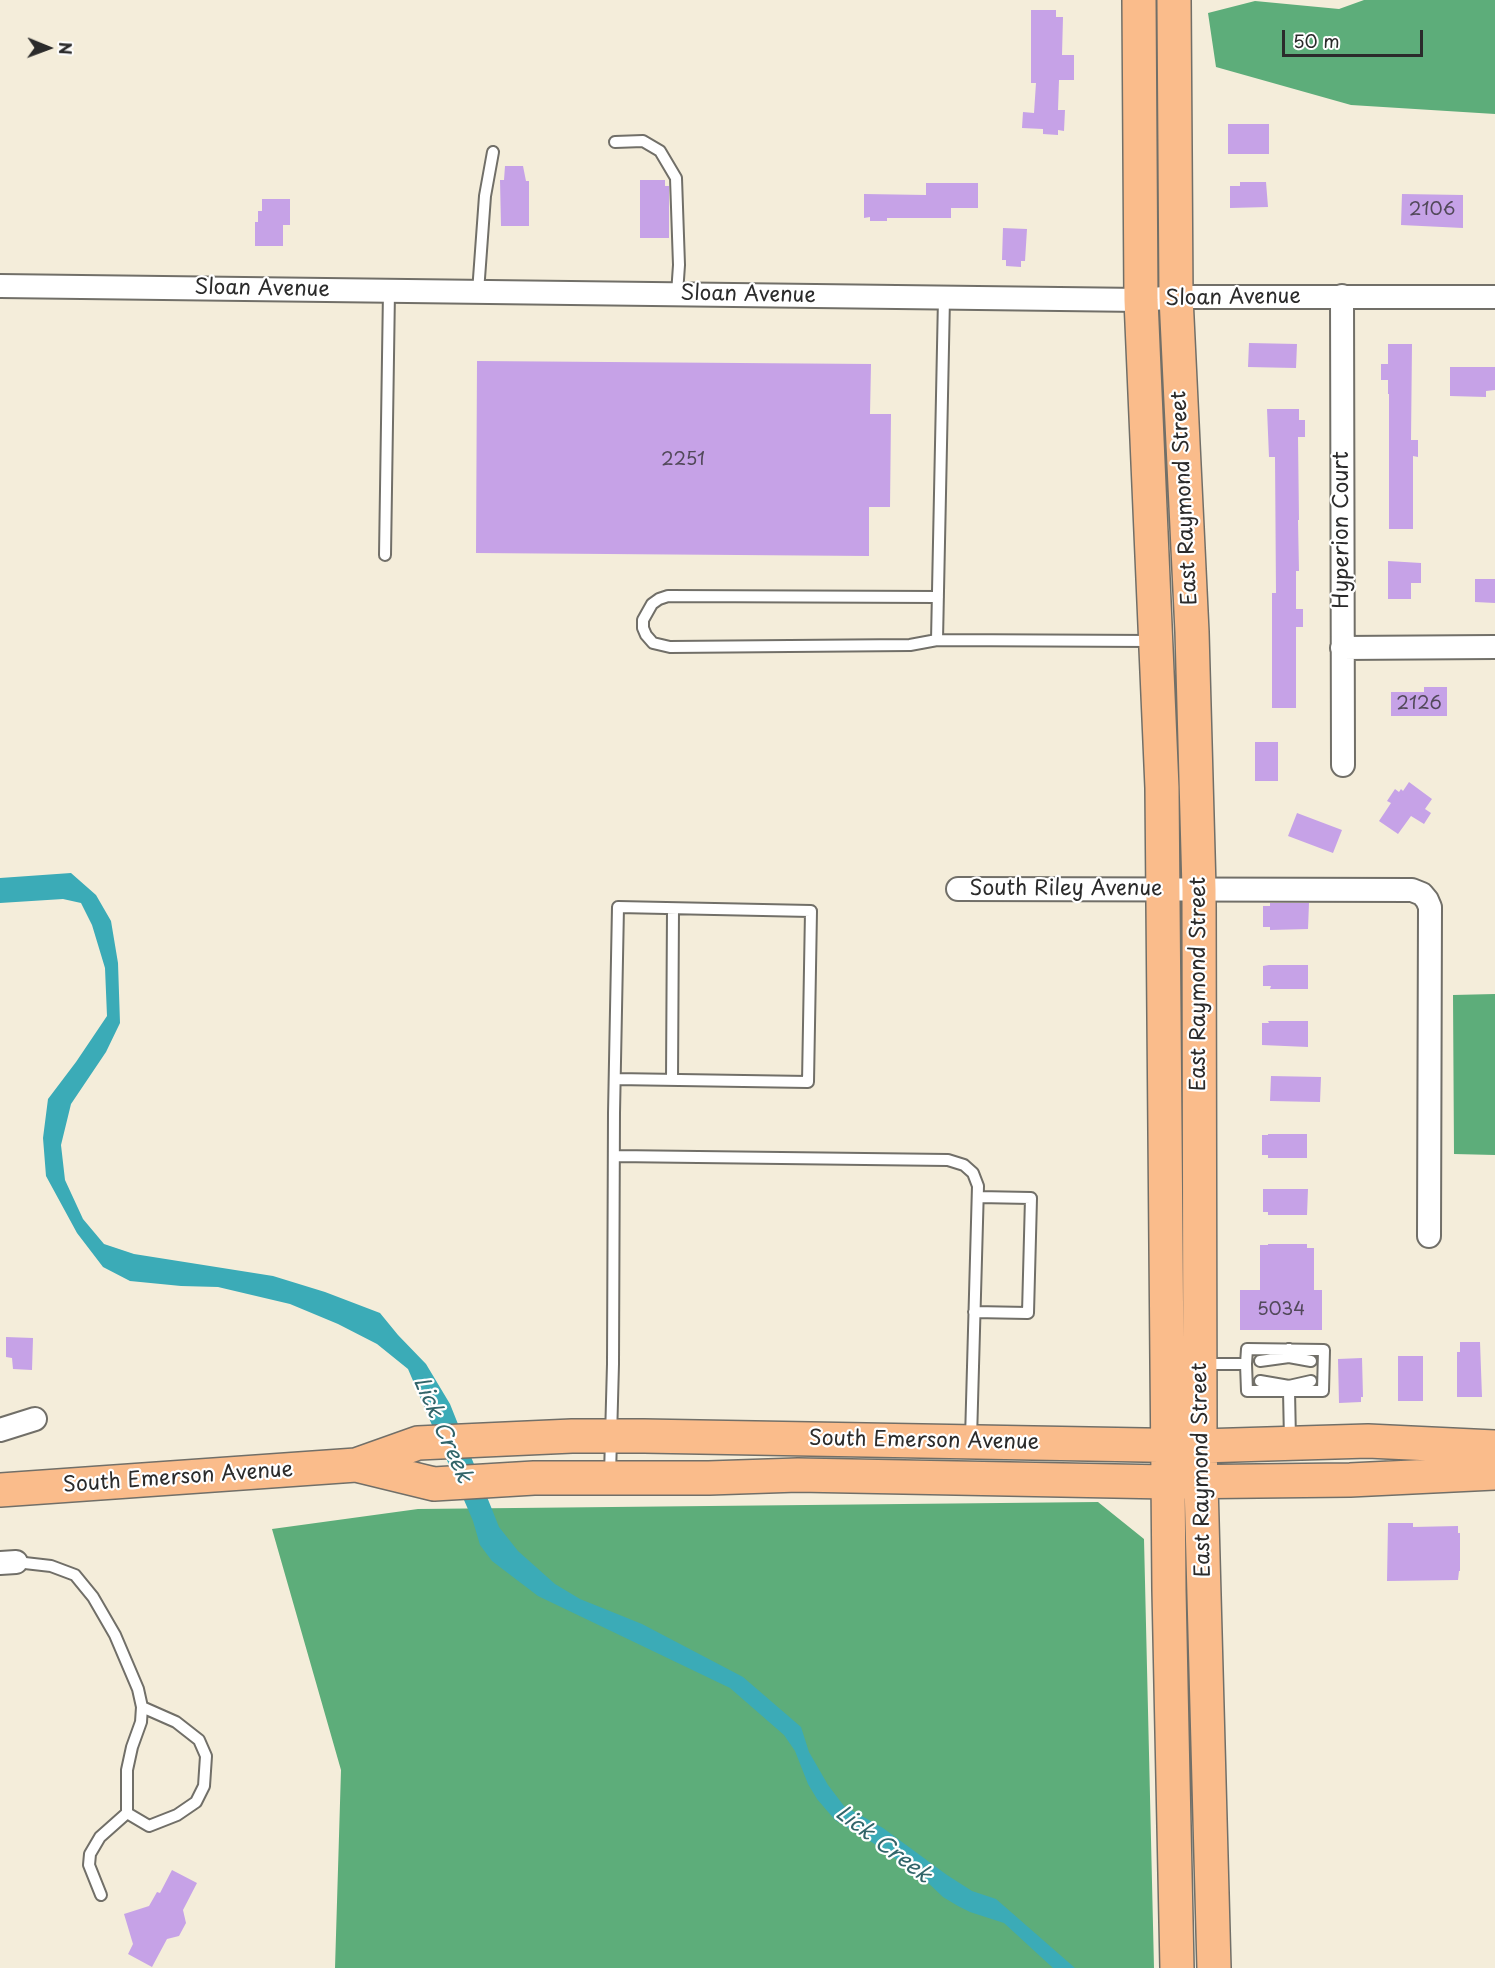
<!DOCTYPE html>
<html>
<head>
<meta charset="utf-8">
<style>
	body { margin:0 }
	#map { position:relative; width:1495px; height:1968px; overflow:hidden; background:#f4edda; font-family:"Playpen Sans",sans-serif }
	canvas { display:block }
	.north { position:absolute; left:18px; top:18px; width:60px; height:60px; -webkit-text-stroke:4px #fff; paint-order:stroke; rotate:91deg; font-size:16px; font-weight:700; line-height:24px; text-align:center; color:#2b2b2b }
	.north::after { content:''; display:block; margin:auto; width:21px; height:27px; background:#2b2b2b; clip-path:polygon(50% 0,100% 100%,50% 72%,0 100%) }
	.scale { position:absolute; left:1282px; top:30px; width:141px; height:27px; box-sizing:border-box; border:3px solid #2b2b2b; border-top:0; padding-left:8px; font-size:18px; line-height:21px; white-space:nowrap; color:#2b2b2b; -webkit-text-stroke:4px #fff; paint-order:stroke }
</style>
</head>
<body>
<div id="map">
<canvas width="1495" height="1968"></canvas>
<div class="north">N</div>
<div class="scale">50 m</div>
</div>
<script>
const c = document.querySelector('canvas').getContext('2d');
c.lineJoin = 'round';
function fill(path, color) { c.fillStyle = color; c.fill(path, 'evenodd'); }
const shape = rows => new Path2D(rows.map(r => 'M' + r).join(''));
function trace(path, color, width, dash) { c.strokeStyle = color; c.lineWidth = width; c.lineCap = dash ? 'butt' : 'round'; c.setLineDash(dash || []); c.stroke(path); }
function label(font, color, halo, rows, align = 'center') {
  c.font = font + ' "Playpen Sans",sans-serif'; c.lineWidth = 4.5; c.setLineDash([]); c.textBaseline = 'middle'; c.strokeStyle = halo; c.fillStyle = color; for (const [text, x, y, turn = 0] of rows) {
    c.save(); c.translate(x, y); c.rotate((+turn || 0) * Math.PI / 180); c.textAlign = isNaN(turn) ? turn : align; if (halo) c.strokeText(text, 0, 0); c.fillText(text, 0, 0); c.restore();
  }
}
fill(shape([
	[1364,0,1495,0,1495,114,1351,105,1216,67,1208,13,1255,1,1339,9],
	[1495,994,1495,1155,1454,1154,1453,995],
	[1098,1502,1144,1539,1154,1968,335,1968,341,1770,272,1529,418,1509]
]), '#5dad7a');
fill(shape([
	[71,873,96,895,111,921,118,963,120,1023,106,1052,71,1104,61,1145,65,1180,83,1219,104,1244,134,1254,273,1276,325,1292,380,1313,398,1335,426,1364,450,1404,499,1527,518,1551,555,1584,580,1599,642,1624,743,1677,801,1727,809,1752,828,1785,844,1806,883,1828,947,1875,972,1891,996,1899,1075,1968,1053,1968,1004,1923,970,1912,958,1906,943,1897,923,1878,873,1843,835,1820,817,1799,808,1784,795,1751,784,1735,730,1688,538,1596,492,1561,480,1545,473,1521,408,1369,377,1344,338,1324,290,1304,218,1287,181,1286,130,1281,103,1267,77,1233,46,1176,43,1138,48,1099,76,1062,107,1016,105,968,92,925,81,903,63,899,0,903,0,878]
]), '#3babb7');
fill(shape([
	[1031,10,1056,10,1056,17,1063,17,1062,55,1074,55,1074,80,1059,80,1058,110,1065,110,1064,131,1058,130,1058,135,1043,134,1043,129,1022,128,1023,112,1034,113,1036,83,1031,83],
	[1228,124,1269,124,1269,154,1228,154],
	[505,166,523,166,526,181,529,181,529,226,501,226,500,180,504,180],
	[640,180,665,180,665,186,669,186,669,238,640,238],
	[1240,182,1266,182,1268,207,1230,208,1230,186,1240,186],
	[926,183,978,183,978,208,951,208,951,218,887,218,887,221,870,221,870,217,864,218,864,194,926,195],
	[1402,194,1463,195,1463,228,1401,225],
	[262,199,290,199,290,225,283,225,283,246,255,246,255,222,258,222,258,211,262,211],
	[1003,228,1027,229,1025,261,1021,261,1021,267,1006,266,1006,260,1002,260],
	[1249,343,1297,344,1296,368,1248,367],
	[1388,344,1412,344,1411,440,1418,440,1418,457,1413,456,1413,529,1389,529,1389,394,1388,394,1388,380,1381,380,1381,364,1388,364],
	[477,361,871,364,870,414,891,414,890,507,869,507,869,556,476,553],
	[1450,367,1495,367,1495,390,1486,391,1486,397,1450,396],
	[1267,409,1299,409,1299,420,1305,420,1305,437,1298,437,1299,520,1298,520,1299,571,1296,571,1296,609,1303,609,1303,627,1296,627,1296,708,1272,708,1272,593,1276,593,1275,457,1269,457],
	[1388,561,1421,563,1421,583,1411,583,1411,599,1388,599],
	[1475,579,1495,579,1495,603,1475,602],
	[1424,687,1447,687,1447,716,1391,716,1391,692,1424,692],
	[1255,742,1278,742,1278,781,1255,781],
	[1409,782,1432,799,1425,809,1431,813,1424,824,1411,816,1398,834,1379,821,1391,803,1387,801,1395,789,1399,792,1401,789,1403,791],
	[1297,813,1342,830,1333,853,1288,836],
	[1270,903,1309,903,1308,929,1270,930,1270,927,1263,927,1263,906,1270,906],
	[1269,965,1308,965,1308,989,1270,989,1271,986,1263,986,1263,966],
	[1268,1021,1308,1021,1308,1047,1262,1045,1262,1023,1269,1023],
	[1271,1076,1321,1077,1320,1102,1270,1101],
	[1268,1134,1307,1134,1307,1158,1268,1158,1268,1155,1262,1155,1262,1135,1268,1135],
	[1263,1189,1308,1189,1307,1215,1268,1215,1268,1212,1263,1212],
	[1268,1244,1307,1244,1307,1248,1314,1248,1314,1290,1322,1290,1322,1330,1240,1330,1240,1290,1260,1290,1260,1245,1268,1245],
	[6,1337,33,1338,32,1370,13,1369,12,1358,6,1357],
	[1460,1342,1480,1342,1482,1397,1457,1397,1457,1352,1460,1352],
	[1398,1356,1423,1356,1423,1401,1398,1401],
	[1362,1358,1363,1397,1361,1397,1361,1402,1339,1403,1338,1359],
	[1388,1523,1413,1523,1413,1527,1458,1526,1458,1533,1460,1533,1460,1571,1459,1571,1458,1580,1387,1581],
	[172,1870,197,1883,183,1910,186,1923,179,1936,167,1939,152,1967,128,1954,133,1944,124,1914,149,1906,157,1892,160,1893]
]), '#c6a2e7');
const service = shape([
	[615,142,643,141,660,151,676,178,679,265,677,294],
	[478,292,485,196,493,152],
	[385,555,389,291],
	[938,597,668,596,659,599,652,604,643,620,643,628,646,635,653,643,670,647,910,645,937,640,1153,641],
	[937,640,944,298],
	[672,1080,673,909],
	[615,1156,948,1160,964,1165,973,1173,978,1186,971,1439],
	[974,1312,1028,1313,1031,1198,978,1197],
	[1289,1349,1289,1357,1311,1361],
	[1260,1361,1289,1357],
	[1203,1364,1246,1364,1247,1391,1289,1391,1290,1440],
	[1246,1364,1247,1349,1324,1350,1323,1391,1289,1391],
	[1260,1381,1289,1386],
	[1289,1388,1289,1386,1311,1381],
	[610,1475,613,1364,614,1113,618,907,811,911,808,1082,615,1079],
	[16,1562,51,1566,75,1575,93,1597,115,1635,138,1689,142,1707,141,1722,132,1747,127,1770,127,1813,100,1837,90,1854,89,1865,101,1895],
	[127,1813,149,1826,177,1815,196,1802,204,1786,206,1756,199,1740,176,1722,142,1707]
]);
const minor = shape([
	[0,286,1141,300,1176,297,1495,297],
	[1342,296,1343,765],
	[1342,648,1495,647],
	[958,889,1412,890,1422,894,1427,900,1430,907,1429,1236],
	[0,1430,35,1419],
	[0,1563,16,1562]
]);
const primary = shape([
	[1139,0,1141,300,1162,788,1169,1590,1177,1968],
	[1174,0,1176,297,1192,632,1199,889,1200,1446,1214,1968],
	[356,1465,434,1484,534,1478,709,1478,798,1475,1167,1482,1350,1480,1495,1473],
	[0,1490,356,1465,418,1443,572,1436,644,1436,1200,1446,1368,1441,1495,1447]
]);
trace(service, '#716f68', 14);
trace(minor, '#716f68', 26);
trace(primary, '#716f68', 36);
trace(service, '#fff', 10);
trace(minor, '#fff', 22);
trace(primary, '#fabc8b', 33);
label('18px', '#52495a', null, [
	["2106",1432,210],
	["2251",683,460],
	["2126",1419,704],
	["5034",1281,1310]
]);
label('21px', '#2b2b2b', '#fff', [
	["Sloan Avenue",262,289,1],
	["Sloan Avenue",748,295,1],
	["Sloan Avenue",1233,298,-1],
	["East Raymond Street",1185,498,-93],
	["Hyperion Court",1342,530,-90],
	["South Riley Avenue",1066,889],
	["East Raymond Street",1199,984,-90],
	["South Emerson Avenue",924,1441,1],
	["East Raymond Street",1202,1470,-91],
	["South Emerson Avenue",178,1478,-4]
]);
label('italic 22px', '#32656a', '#fff', [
	["Lick Creek",442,1430,66],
	["Lick Creek",883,1845,37]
]);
</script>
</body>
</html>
